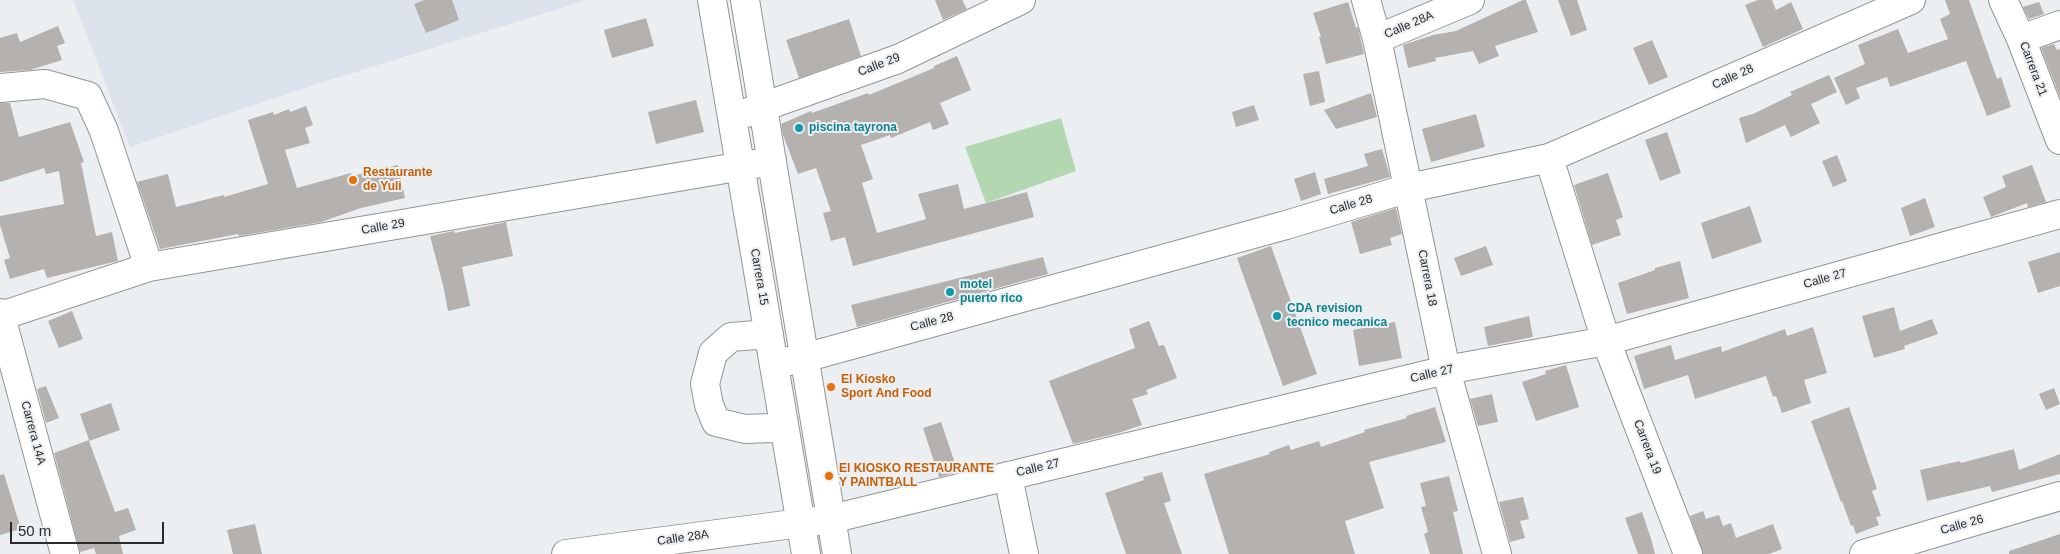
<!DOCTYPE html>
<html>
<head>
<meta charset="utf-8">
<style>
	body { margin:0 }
	#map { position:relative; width:2060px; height:554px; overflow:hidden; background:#eceff2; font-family:Arial,sans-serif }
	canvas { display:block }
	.scale { position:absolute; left:10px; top:522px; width:154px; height:22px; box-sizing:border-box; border:2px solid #292a2b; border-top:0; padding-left:6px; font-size:15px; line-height:18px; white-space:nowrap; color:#292a2b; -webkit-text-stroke:4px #eceff2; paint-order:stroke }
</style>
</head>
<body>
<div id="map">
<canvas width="2060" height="554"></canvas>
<div class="scale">50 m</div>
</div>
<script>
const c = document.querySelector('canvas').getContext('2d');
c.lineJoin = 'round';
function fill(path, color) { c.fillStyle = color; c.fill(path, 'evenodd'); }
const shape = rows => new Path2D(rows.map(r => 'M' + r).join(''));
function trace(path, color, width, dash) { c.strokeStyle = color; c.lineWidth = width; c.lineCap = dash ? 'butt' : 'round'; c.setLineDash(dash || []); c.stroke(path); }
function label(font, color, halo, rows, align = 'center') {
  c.font = font + ' Arial,sans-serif'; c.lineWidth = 4; c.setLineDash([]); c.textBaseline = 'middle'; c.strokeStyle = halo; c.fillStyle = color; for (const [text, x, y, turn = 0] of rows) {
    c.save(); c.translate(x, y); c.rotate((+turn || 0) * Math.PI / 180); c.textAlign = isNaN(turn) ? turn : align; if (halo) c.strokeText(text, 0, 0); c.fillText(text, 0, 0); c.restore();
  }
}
fill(shape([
	[73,0,587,0,314,85,130,147]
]), '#dce3ed');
fill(shape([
	[1061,118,1076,171,986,203,965,147]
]), '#b3d8b1');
fill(shape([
	[424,0,452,0,459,20,426,33,414,4],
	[935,0,962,0,967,9,943,20],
	[1523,0,1526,0,1538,32,1495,46,1499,56,1479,64,1473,51,1435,58,1436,61,1408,68,1403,45,1433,35,1456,31],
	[1558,0,1577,0,1587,30,1571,36],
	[1758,0,1772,0,1776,10,1791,2,1803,29,1763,47,1745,5],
	[1945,0,1969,0,1997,79,2001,77,2011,107,1987,116,1966,61,1890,87,1887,77,1856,88,1860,98,1846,105,1834,78,1865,64,1858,45,1898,29,1908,53,1948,39,1940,19,1950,14],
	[1348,2,1356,28,1358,27,1364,54,1326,64,1319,37,1321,37,1313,13],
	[2039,2,2044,14,2029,19,2023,7],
	[646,18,654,46,612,58,604,30],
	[849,19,861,56,799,78,786,40],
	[58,26,65,43,57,46,62,60,30,70,0,72,0,38,17,33,20,42],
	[1652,40,1668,77,1649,85,1633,48],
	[2054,44,2057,50,2060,49,2060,97,2041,48],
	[957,56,971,90,940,103,949,124,933,130,930,122,891,138,890,135,861,145,873,179,862,183,877,233,926,219,918,194,958,184,964,209,1027,192,1034,217,853,266,845,237,831,241,823,213,831,211,816,168,798,174,783,135,781,124,811,111,812,113,868,93,869,95,934,68,934,66],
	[1319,71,1325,102,1310,106,1303,74],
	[1829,75,1837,92,1811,104,1820,123,1791,137,1785,125,1746,143,1739,118,1753,114,1792,95,1790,92],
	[1371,93,1377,117,1336,129,1324,110],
	[696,100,704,132,656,144,648,112],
	[0,103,10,103,19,137,70,122,84,162,81,163,96,236,112,232,118,261,47,278,44,269,10,279,4,260,10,258,0,225,0,216,64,204,59,171,46,174,44,168,0,182],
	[1254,105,1259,120,1236,127,1232,112],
	[306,106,313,125,305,128,310,143,285,150,297,188,351,173,352,176,398,165,405,198,361,208,321,222,239,236,238,234,160,249,137,182,168,174,176,207,224,195,224,197,268,184,248,120,273,112,274,115,289,109,290,112],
	[1476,114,1485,147,1431,162,1422,129],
	[1667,132,1681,173,1660,181,1645,140],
	[1382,149,1390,177,1328,194,1324,179,1368,166,1364,154],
	[1837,155,1847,181,1833,187,1822,161],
	[2032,165,2046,202,2028,207,2027,203,1991,217,1983,197,2006,187,2002,176],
	[1315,172,1321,194,1301,201,1294,179],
	[1608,173,1623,217,1616,220,1621,235,1592,245,1574,185],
	[1925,198,1935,227,1910,236,1901,208],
	[1750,206,1762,242,1712,259,1701,223],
	[1396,208,1402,234,1390,238,1392,245,1360,254,1351,222],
	[506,222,513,256,462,267,470,306,448,311,444,289,430,236,454,231,455,233],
	[1271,246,1317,374,1283,386,1237,258],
	[1486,246,1493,265,1461,276,1454,258],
	[2060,252,2060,286,2038,293,2028,262],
	[1043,257,1048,274,857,327,851,305],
	[1680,261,1689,298,1627,314,1618,283,1655,270,1655,268],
	[1894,307,1900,331,1932,319,1938,334,1904,346,1905,349,1874,358,1862,316],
	[72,311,83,339,59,348,48,321],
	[1529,316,1533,337,1488,346,1484,327],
	[1149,321,1159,346,1164,345,1177,378,1146,390,1148,394,1132,399,1142,425,1118,433,1073,444,1049,381,1135,348,1129,329],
	[1395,322,1402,358,1359,366,1353,330],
	[1813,327,1827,373,1804,380,1811,403,1782,413,1776,396,1773,397,1766,376,1695,399,1688,375,1644,389,1634,356,1671,345,1675,360,1721,346,1722,352,1785,329,1787,336],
	[1566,365,1579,407,1536,421,1522,382,1546,374,1545,371],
	[46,386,59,418,46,423,37,389],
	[2054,388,2060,404,2046,410,2039,394],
	[1492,394,1498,422,1478,426,1470,399],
	[111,403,120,430,89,441,115,512,128,508,136,530,119,536,123,554,96,554,94,548,80,552,54,453,89,440,80,414],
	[1435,407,1446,442,1369,462,1384,508,1345,521,1355,554,1229,554,1204,474,1270,454,1269,452,1289,445,1291,450,1319,441,1321,447,1365,432,1364,430,1407,418,1406,416],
	[1849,407,1877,489,1872,491,1881,516,1876,517,1879,525,1856,534,1853,525,1851,526,1842,501,1841,502,1811,421],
	[941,422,958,472,939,477,923,428],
	[2014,449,2019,470,2060,454,2060,474,1992,492,1990,486,1927,501,1920,470,1960,461,1961,463],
	[1162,472,1171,501,1164,503,1182,554,1126,554,1105,493,1144,480,1143,477],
	[4,474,21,529,0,535,0,475],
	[1449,476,1458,511,1453,512,1463,554,1430,554,1424,534,1428,532,1421,507,1426,506,1420,483],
	[1523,497,1529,519,1520,521,1525,538,1510,542,1499,502],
	[1703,511,1706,519,1719,515,1723,526,1731,523,1736,538,1773,524,1782,549,1769,554,1703,554,1690,516],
	[1642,512,1652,542,1655,554,1638,554,1625,518],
	[255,524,262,554,233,554,227,530],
	[2060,534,2060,554,2009,554,2009,551]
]), '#b4b1ae');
const minor = shape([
	[712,0,806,554],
	[745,0,763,108],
	[1366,0,1377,39,1446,370,1497,554],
	[2003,0,2021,39,2060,140],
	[1377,39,1470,0],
	[2021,39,2060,25],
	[0,88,45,84,88,96,104,131,149,267],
	[740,115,898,59,1021,0],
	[1549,158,1606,341,1688,554],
	[0,313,65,554],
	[1,316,149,267,772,161],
	[769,334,731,337,713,353,705,384,709,405,716,422,745,429,773,428,785,430],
	[774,364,804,358,1286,225,1409,188,1549,158,1911,0],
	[1008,476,1024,554],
	[566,554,831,519,1446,370,1606,341,2060,214],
	[1864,554,2060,496]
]);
const major = shape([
	[763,108,837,554]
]);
trace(minor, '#939598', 30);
trace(major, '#939598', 30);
trace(minor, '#fff', 28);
trace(major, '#fff', 28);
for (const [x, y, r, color] of [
	[799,128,5,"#0f9aa8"],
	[353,180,5,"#e8710a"],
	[950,292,5,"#0f9aa8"],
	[1277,316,5,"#0f9aa8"],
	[831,387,5,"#e8710a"],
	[829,476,5,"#e8710a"]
]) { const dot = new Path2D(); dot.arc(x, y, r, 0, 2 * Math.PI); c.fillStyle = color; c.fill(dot); trace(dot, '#eceff2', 2); }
label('12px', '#292a2b', '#eceff2', [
	["Calle 28A",1409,25,-23],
	["Calle 29",879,65,-21],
	["Carrera 21",2033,69,69],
	["Calle 28",1733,77,-24],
	["Calle 28",1351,205,-17],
	["Calle 29",383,227,-10],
	["Carrera 15",759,277,80],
	["Carrera 18",1427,278,79],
	["Calle 27",1825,279,-16],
	["Calle 28",932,322,-15],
	["Calle 27",1432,374,-13],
	["Carrera 14A",33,433,75],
	["Carrera 19",1647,447,69],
	["Calle 27",1038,468,-13],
	["Calle 26",1962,525,-16],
	["Calle 28A",683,538,-8]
]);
label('bold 12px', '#0d838f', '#eceff2', [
	["piscina tayrona",809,128],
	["motel",960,285],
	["puerto rico",960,299],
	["CDA revision",1287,309],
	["tecnico mecanica",1287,323]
], 'left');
label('bold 12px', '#c56008', '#eceff2', [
	["Restaurante",363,173],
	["de Yuli",363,187],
	["El Kiosko",841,380],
	["Sport And Food",841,394],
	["El KIOSKO RESTAURANTE",839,469],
	["Y PAINTBALL",839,483]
], 'left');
</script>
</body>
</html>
